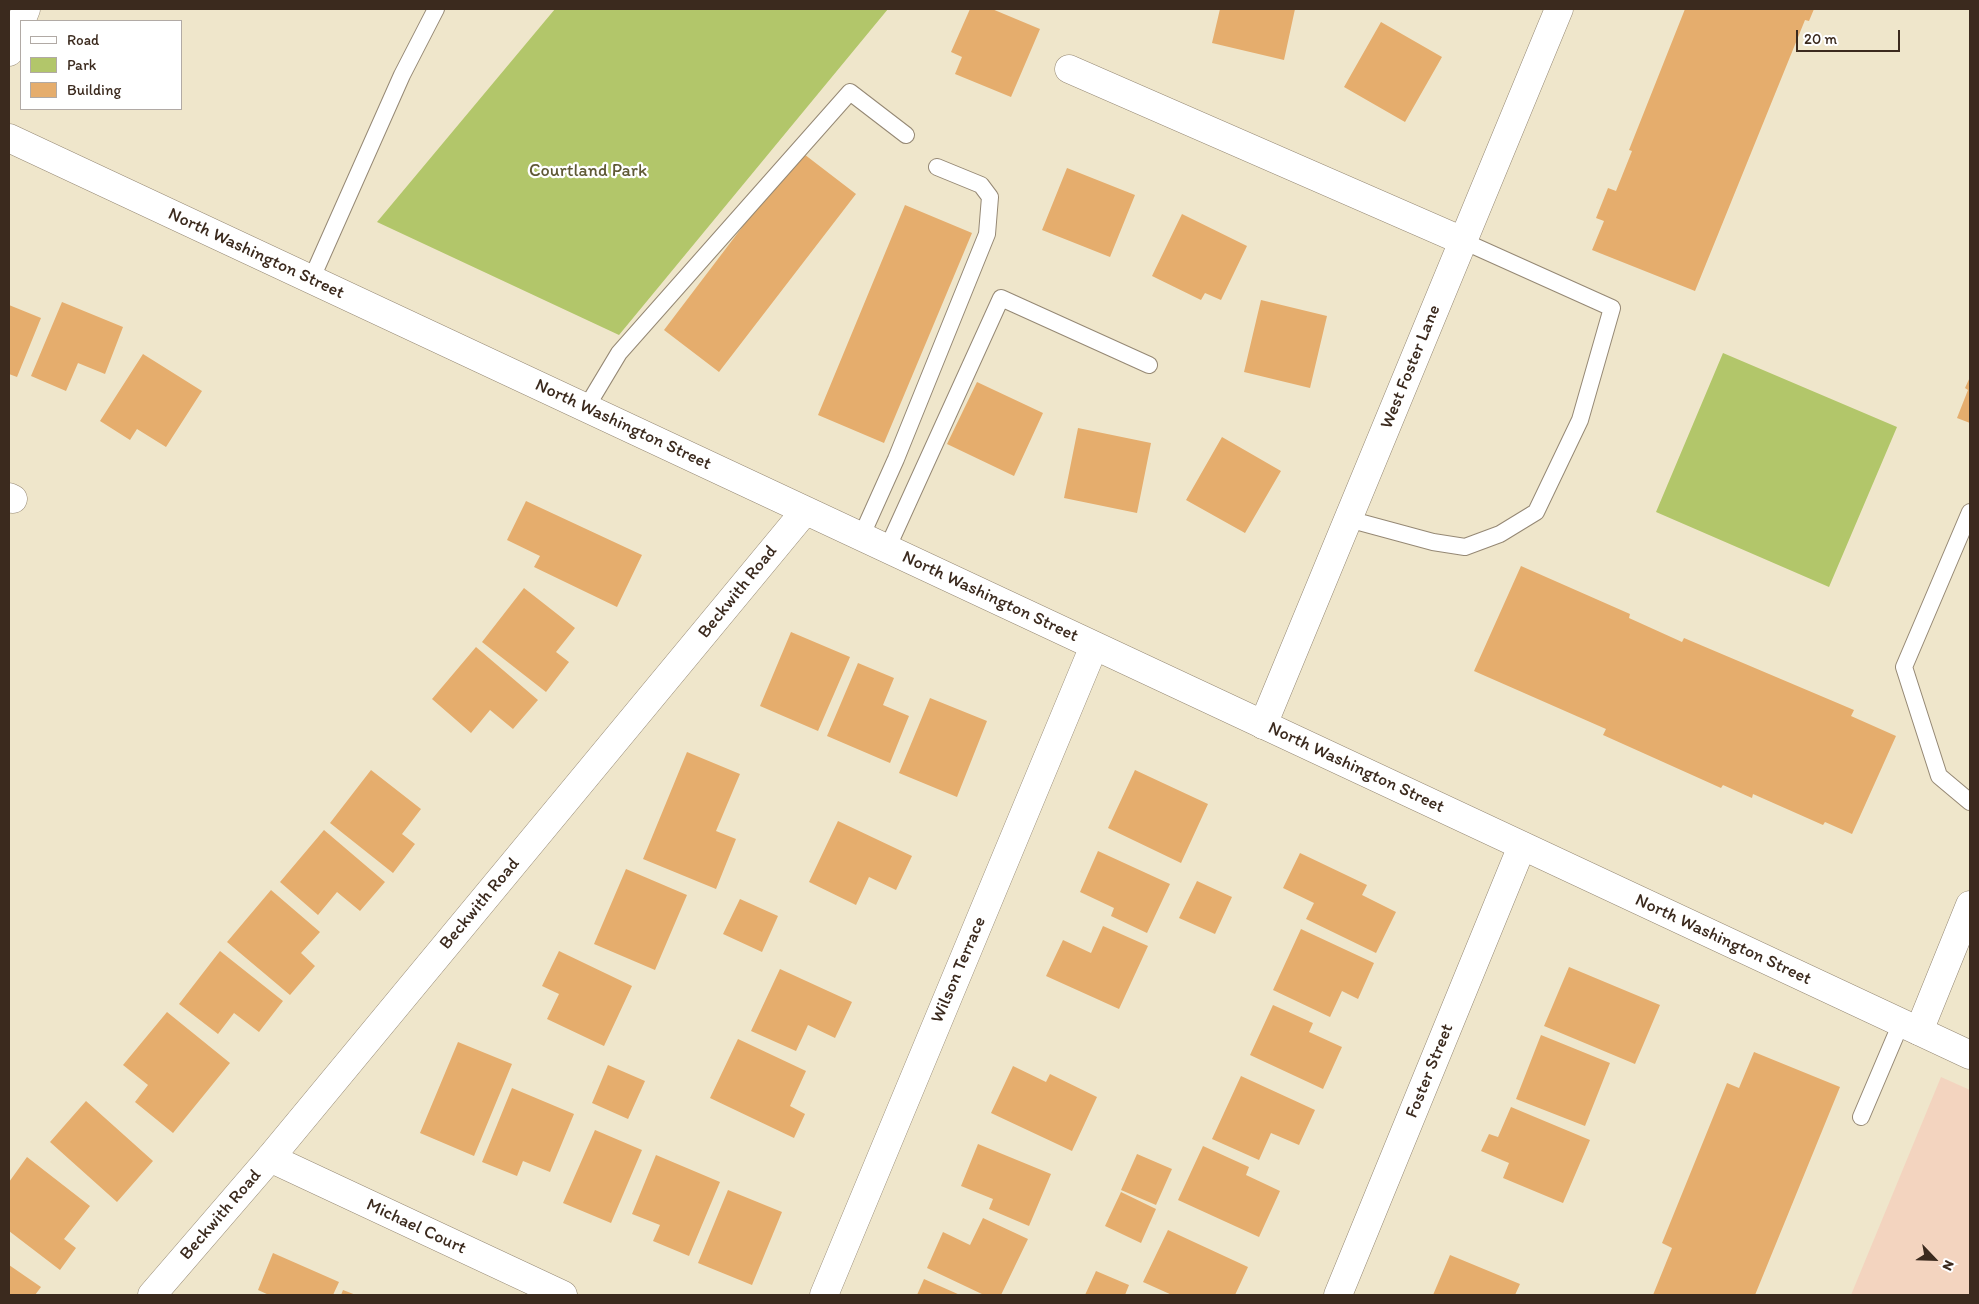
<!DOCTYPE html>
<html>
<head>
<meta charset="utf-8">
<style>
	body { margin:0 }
	#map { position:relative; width:1979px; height:1304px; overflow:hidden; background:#efe6cb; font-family:Itim,sans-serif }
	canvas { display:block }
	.frame { position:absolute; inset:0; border:10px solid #3b2a1e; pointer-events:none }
	.legend { position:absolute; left:20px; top:20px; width:162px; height:90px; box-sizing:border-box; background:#fff; border:1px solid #b1aaa5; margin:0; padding:6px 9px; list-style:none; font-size:15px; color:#3b2a1e }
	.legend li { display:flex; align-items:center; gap:10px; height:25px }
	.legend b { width:25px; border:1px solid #b1aaa5 }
	.north { position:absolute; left:1909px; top:1234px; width:50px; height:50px; -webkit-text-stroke:4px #fff; paint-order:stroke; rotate:114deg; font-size:14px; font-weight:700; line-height:20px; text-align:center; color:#3b2a1e }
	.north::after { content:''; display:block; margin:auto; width:18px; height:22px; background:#3b2a1e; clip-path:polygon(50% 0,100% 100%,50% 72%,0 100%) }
	.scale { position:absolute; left:1796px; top:30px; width:104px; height:22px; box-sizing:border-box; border:2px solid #3b2a1e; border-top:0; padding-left:6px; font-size:15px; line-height:18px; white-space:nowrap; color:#3b2a1e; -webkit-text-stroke:4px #fff; paint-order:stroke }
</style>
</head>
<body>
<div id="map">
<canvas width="1979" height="1304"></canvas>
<div class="frame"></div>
<ul class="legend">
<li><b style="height:6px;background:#fff"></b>Road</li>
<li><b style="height:14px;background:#b2c66a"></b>Park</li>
<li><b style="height:14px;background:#e5ad6d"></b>Building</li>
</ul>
<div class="north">N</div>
<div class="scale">20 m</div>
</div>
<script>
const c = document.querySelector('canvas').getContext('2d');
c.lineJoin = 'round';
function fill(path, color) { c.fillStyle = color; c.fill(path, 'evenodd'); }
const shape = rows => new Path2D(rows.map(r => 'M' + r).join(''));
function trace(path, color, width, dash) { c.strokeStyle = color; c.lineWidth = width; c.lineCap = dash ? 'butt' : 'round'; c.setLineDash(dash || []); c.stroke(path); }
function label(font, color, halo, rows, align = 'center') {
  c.font = font + ' Itim,sans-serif'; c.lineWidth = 4.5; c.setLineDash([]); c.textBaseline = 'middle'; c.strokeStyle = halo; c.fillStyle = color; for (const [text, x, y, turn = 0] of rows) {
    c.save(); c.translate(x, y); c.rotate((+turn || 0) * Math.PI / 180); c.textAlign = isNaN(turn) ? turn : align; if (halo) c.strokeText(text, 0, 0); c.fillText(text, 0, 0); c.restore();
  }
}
fill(shape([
	[1941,1077,1970,1090,1970,1295,1851,1295]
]), '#f3d4bf');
fill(shape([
	[555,9,888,9,619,335,377,222],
	[1723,353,1897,427,1829,587,1656,512]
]), '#b2c66a');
fill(shape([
	[970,9,992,9,1040,29,1011,97,955,74,962,57,951,52],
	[1220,9,1295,9,1284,60,1212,43],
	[1685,9,1814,9,1809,21,1805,20,1695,291,1592,250,1604,221,1596,218,1608,188,1616,191,1632,151,1629,150],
	[1381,22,1442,57,1405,122,1344,87],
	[800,151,856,194,719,372,664,330],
	[1067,168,1135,195,1110,257,1042,230],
	[905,205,972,233,884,443,818,415],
	[1182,214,1247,246,1221,300,1205,293,1201,300,1152,276],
	[1261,300,1327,316,1310,388,1244,372],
	[62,302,123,327,105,374,78,363,66,391,31,376],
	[9,305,41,318,17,377,9,374],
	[143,354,202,391,166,447,137,429,130,440,100,421],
	[1970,377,1970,423,1957,418,1968,390,1965,388],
	[977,382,1043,413,1014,476,947,444],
	[1078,428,1151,443,1137,513,1064,498],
	[1222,437,1281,471,1245,533,1186,500],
	[526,501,642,555,617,607,534,567,540,556,507,540],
	[1521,566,1630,614,1629,618,1682,642,1684,638,1854,710,1851,716,1896,736,1852,834,1825,822,1823,825,1753,794,1752,798,1723,785,1721,788,1603,735,1606,729,1474,671],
	[524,588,575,628,556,652,569,662,546,692,482,642],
	[791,632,850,657,818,731,760,706],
	[476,647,538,700,513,729,490,710,471,733,432,699],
	[858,663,894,678,883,705,909,716,890,763,827,736],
	[930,698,987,721,957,797,899,773],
	[687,752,740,774,716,831,736,839,716,889,643,859],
	[371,770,421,809,402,834,415,844,393,873,330,823],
	[1135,770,1208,804,1181,863,1108,828],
	[838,821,912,856,896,890,869,877,856,905,809,882],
	[324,830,385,882,360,911,337,892,318,915,280,882],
	[1098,851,1170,884,1147,933,1111,916,1114,908,1080,892],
	[1300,853,1367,885,1362,895,1396,912,1376,953,1306,919,1314,903,1283,888],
	[626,869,687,895,655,970,594,944],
	[1197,881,1232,897,1215,934,1179,918],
	[271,890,320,932,301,953,315,966,290,995,227,942],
	[740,899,778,916,762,952,723,934],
	[1103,926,1148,946,1119,1009,1046,976,1063,940,1091,953],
	[1301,929,1374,963,1358,999,1342,991,1330,1017,1273,990],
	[220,951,283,1001,259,1032,234,1013,218,1034,179,1004],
	[559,951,632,986,604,1046,547,1019,559,994,542,986],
	[1569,967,1660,1005,1635,1064,1544,1026],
	[780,969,852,1002,835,1038,808,1025,796,1051,751,1031],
	[1273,1005,1313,1023,1309,1032,1342,1047,1323,1089,1250,1055],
	[167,1012,230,1063,173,1133,135,1102,148,1085,123,1065],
	[1541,1035,1610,1063,1585,1126,1516,1099],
	[738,1039,806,1071,790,1106,805,1114,794,1138,710,1098],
	[458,1042,512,1064,474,1156,420,1133],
	[1754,1052,1840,1087,1755,1295,1653,1295,1672,1248,1662,1243,1727,1083,1739,1088],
	[608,1065,645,1081,628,1119,592,1103],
	[1013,1066,1046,1082,1050,1074,1097,1097,1072,1151,991,1113],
	[1241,1076,1315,1110,1299,1145,1271,1133,1259,1160,1212,1139],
	[512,1088,574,1114,550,1172,523,1161,517,1176,482,1162],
	[86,1101,153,1161,117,1202,50,1142],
	[1511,1107,1590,1140,1563,1203,1503,1178,1509,1163,1481,1151,1489,1134,1498,1137],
	[595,1130,642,1150,611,1223,563,1203],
	[978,1144,1051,1174,1029,1226,989,1209,993,1199,961,1186],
	[1203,1146,1249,1167,1246,1175,1280,1191,1259,1237,1178,1200],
	[1137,1154,1172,1169,1156,1205,1121,1190],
	[656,1155,720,1182,689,1256,653,1241,660,1225,632,1214],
	[27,1157,90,1206,64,1239,76,1248,60,1270,9,1231,9,1182],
	[728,1190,782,1212,752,1285,698,1263],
	[1121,1192,1156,1209,1141,1243,1105,1226],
	[983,1218,1028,1239,1001,1295,984,1295,927,1268,943,1232,970,1245],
	[1168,1230,1248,1267,1235,1295,1172,1295,1143,1282],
	[273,1253,339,1282,333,1295,269,1295,258,1290],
	[1450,1255,1520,1284,1515,1295,1433,1295],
	[9,1265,41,1287,35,1295,9,1295],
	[1096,1271,1129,1285,1125,1295,1085,1295],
	[924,1279,960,1295,917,1295],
	[343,1290,356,1295,341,1295]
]), '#e5ad6d');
const service = shape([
	[311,280,402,75,436,9],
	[586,408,619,353,850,92,906,135],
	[1970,512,1904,667,1939,776,1970,802],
	[1348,519,1433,542,1465,547,1500,534,1536,512,1580,420,1612,308,1463,241],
	[861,537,896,459,987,234,990,197,981,185,937,167],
	[887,549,1001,298,1149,365],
	[1861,1117,1901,1023]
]);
const minor = shape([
	[9,52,26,9],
	[1069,69,1463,241],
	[9,497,13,499],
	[1263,725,1559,9],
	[1919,1031,1970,905],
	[270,1158,563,1295],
	[824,1295,1094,646],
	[1338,1295,1522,846]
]);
const tertiary = shape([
	[9,138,1970,1055],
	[152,1295,270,1158,805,511]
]);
trace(service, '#958874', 18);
trace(minor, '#958874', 29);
trace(tertiary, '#958874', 29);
trace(service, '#fff', 16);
trace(minor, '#fff', 28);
trace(tertiary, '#fff', 28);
label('18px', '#5f5935', '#fff', [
	["Courtland Park",588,171]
]);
label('18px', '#3b2a1e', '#fff', [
	["North Washington Street",256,254,25],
	["West Foster Lane",1411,367,-68],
	["North Washington Street",623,425,25],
	["Beckwith Road",738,592,-51],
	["North Washington Street",990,597,25],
	["North Washington Street",1356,768,25],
	["Beckwith Road",480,904,-50],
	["North Washington Street",1723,940,25],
	["Wilson Terrace",959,970,-67],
	["Foster Street",1430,1071,-68],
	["Beckwith Road",221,1215,-49],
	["Michael Court",416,1227,25]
]);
</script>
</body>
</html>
